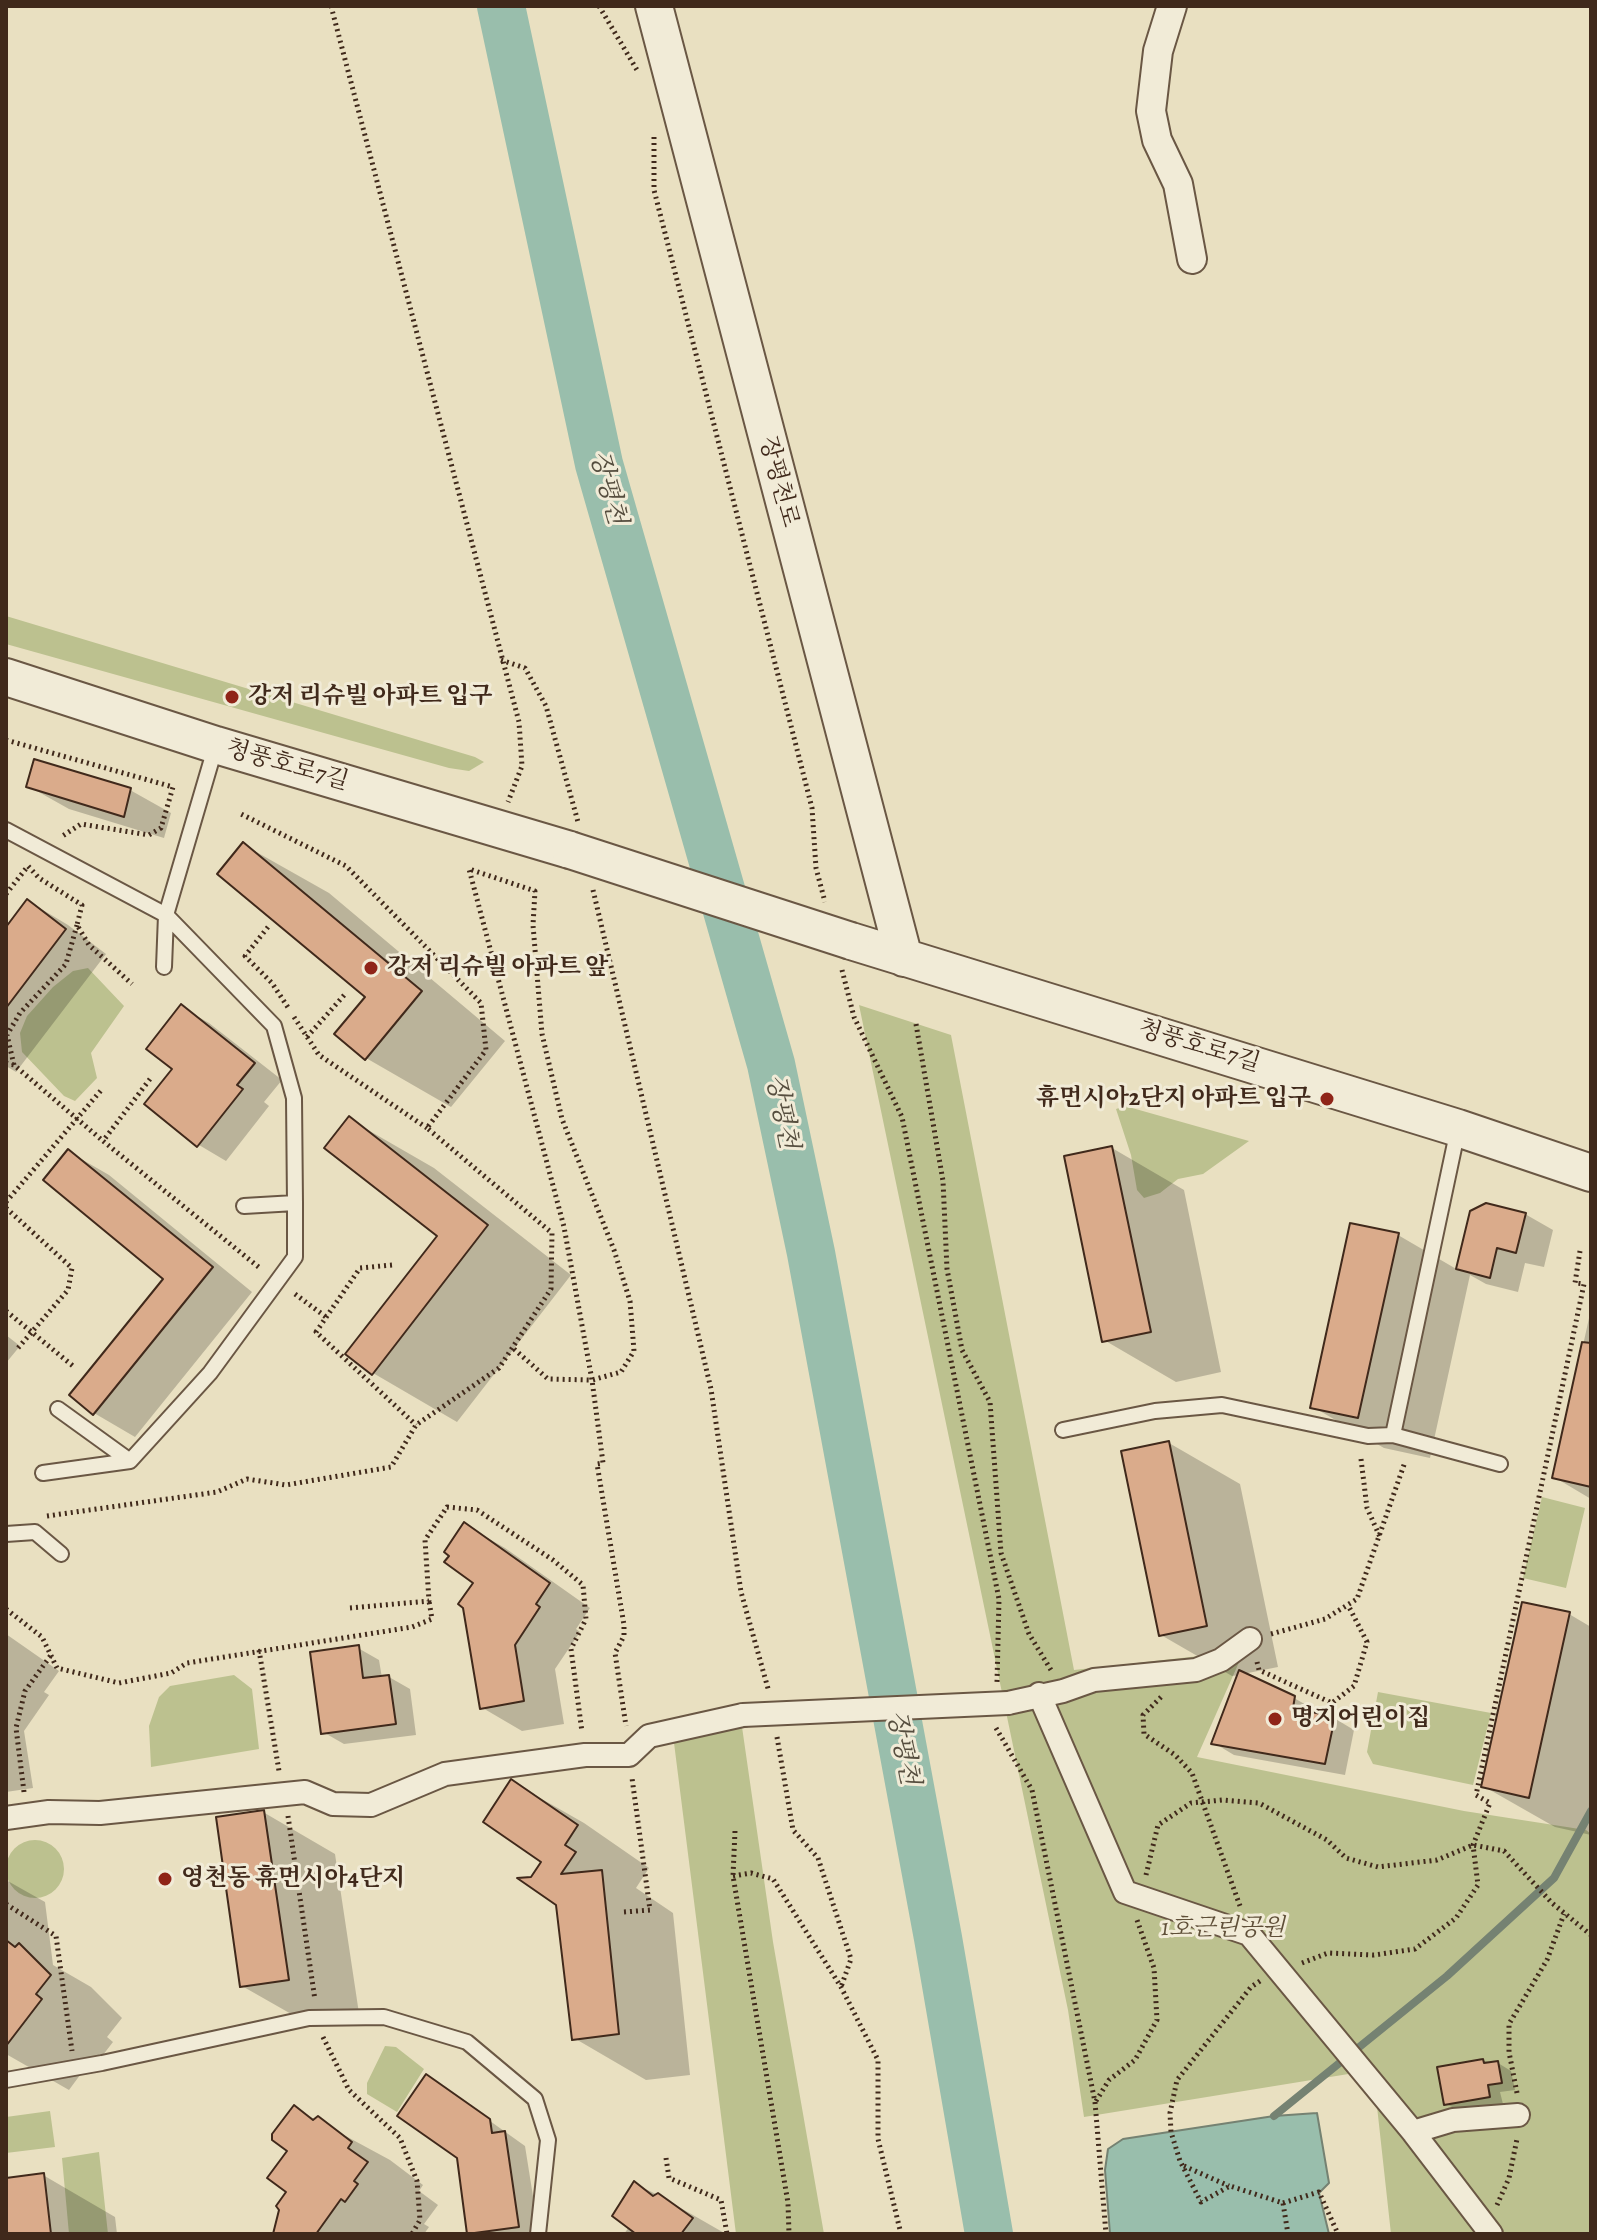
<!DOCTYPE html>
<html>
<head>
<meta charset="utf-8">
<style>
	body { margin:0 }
	#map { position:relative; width:1597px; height:2240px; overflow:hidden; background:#e9e0c1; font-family:Alegreya,serif }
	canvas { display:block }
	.frame { position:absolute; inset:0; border:8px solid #40291b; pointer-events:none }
</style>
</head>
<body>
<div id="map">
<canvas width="1597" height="2240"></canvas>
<div class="frame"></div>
</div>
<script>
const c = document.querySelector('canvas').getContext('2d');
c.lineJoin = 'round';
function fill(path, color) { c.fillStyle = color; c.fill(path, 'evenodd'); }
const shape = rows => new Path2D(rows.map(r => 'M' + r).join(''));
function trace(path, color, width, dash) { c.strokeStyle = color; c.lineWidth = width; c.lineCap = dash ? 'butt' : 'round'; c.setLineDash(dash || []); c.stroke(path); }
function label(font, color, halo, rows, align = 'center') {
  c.font = font + ' Alegreya,"Noto Serif KR",serif'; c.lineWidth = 6; c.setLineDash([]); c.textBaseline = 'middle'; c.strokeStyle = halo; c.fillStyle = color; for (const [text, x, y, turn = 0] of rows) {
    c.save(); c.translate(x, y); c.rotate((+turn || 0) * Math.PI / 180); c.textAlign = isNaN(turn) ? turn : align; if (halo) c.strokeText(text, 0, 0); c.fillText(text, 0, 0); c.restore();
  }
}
fill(shape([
	[6,616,475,757,484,762,469,771,449,768,6,644],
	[88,968,124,1006,91,1053,97,1078,75,1101,64,1096,22,1052,20,1033,27,1016,53,987,73,971],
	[859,1005,951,1035,1074,1670,1244,1651,1197,1757,1464,1811,1586,1830,1591,1834,1591,2234,1391,2234,1373,2070,1084,2117,1068,2010],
	[1125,1106,1249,1141,1203,1174,1178,1179,1160,1193,1144,1198,1137,1190,1131,1155,1116,1109],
	[1542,1497,1585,1508,1566,1588,1523,1578],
	[234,1675,252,1689,259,1749,151,1767,149,1726,159,1697,170,1686],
	[1378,1692,1491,1713,1473,1785,1373,1764,1367,1752],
	[740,1713,773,1942,824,2234,736,2234,672,1727],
	'6 1869a29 29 0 1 1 58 0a29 29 0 1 1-58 0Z',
	[385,2046,396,2047,424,2069,397,2112,367,2094,367,2083],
	[50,2111,55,2147,6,2153,6,2117],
	[99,2152,108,2234,69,2234,62,2158]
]), '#bcc18f');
const water = shape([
	[1317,2113,1329,2183,1319,2193,1329,2234,1110,2234,1105,2170,1108,2149,1123,2139,1274,2116,1317,2113]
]);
fill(water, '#99beac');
trace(water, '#758272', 2);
fill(shape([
	[28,786,130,790,171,813,164,838,69,809],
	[244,845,329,893,505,1041,451,1107,366,1058,368,997],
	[28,901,68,925,106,954,16,1072,6,1066,6,930],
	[181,1007,209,1023,282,1080,264,1102,269,1106,226,1161,199,1145,147,1104,175,1069],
	[349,1119,434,1168,571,1275,457,1422,373,1373,440,1236],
	[1112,1148,1184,1190,1221,1372,1176,1382,1104,1340],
	[69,1152,109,1175,252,1292,135,1437,94,1413,166,1278],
	[1471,1212,1525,1214,1553,1230,1544,1267,1525,1263,1518,1292,1486,1284,1470,1275,1430,1458,1384,1448,1313,1407,1398,1235,1458,1270],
	[1591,1309,1591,1499,1554,1477],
	[6,1335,20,1346,6,1363],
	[1169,1443,1240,1484,1278,1667,1243,1674,1294,1698,1315,1710,1314,1714,1334,1718,1354,1730,1345,1775,1234,1755,1214,1743,1240,1675,1232,1676,1161,1635],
	[465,1525,505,1548,590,1608,576,1629,580,1632,555,1669,564,1724,522,1731,481,1707,476,1583],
	[1569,1614,1591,1627,1591,1835,1555,1827,1483,1786],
	[6,1634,59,1671,44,1692,49,1695,24,1731,33,1788,6,1792],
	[358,1648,379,1660,382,1678,389,1677,410,1689,416,1735,344,1744,323,1732],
	[512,1782,584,1823,649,1868,636,1888,673,1913,690,2075,646,2080,574,2038,558,1904,532,1879,544,1862],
	[263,1812,335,1854,360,2020,314,2027,242,1986],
	[6,1880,45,1902,53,1965,91,1987,122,2018,107,2037,113,2042,89,2073,83,2071,69,2090,6,2054],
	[1483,2061,1498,2063,1511,2071,1515,2090,1500,2092,1503,2104,1460,2111,1446,2104],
	[427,2076,525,2146,539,2234,469,2233,459,2157],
	[294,2108,390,2160,423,2185,419,2191,438,2205,424,2224,429,2227,424,2234,277,2234,289,2192],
	[43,2175,115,2217,117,2234,7,2234,6,2180],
	[635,2184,658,2195,726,2234,624,2234,629,2227,614,2211]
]), '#0003');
trace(shape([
	[1274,2116,1447,1976,1554,1878,1591,1811]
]), '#758272', 8);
trace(shape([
	[501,6,599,464,771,1064,811,1253,938,1938,989,2234]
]), '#99beac', 48);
const building = shape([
	[34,759,131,788,124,817,26,787,34,759],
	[243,842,422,991,365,1060,334,1034,365,997,217,874,243,842],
	[27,899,66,929,6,1008,6,927,27,899],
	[181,1004,255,1063,237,1085,243,1089,197,1147,144,1104,172,1069,146,1049,181,1004],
	[349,1116,488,1225,372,1375,345,1354,437,1236,324,1148,349,1116],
	[1112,1146,1151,1332,1102,1342,1064,1156,1112,1146],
	[68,1149,213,1267,93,1415,69,1395,163,1279,43,1180,68,1149],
	[1486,1203,1526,1213,1516,1253,1497,1248,1490,1278,1456,1269,1470,1211,1486,1203],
	[1350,1223,1399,1233,1358,1418,1310,1408,1350,1223],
	[1582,1342,1591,1343,1591,1487,1552,1478,1582,1342],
	[1169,1441,1207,1626,1159,1636,1121,1451,1169,1441],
	[464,1522,550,1583,536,1604,540,1607,515,1645,524,1701,480,1709,463,1608,458,1604,473,1583,444,1562,449,1556,444,1552,464,1522],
	[1522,1602,1570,1612,1529,1798,1481,1787,1522,1602],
	[359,1645,363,1678,389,1675,396,1724,321,1734,310,1652,359,1645],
	[1239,1670,1295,1696,1293,1708,1335,1717,1325,1764,1211,1744,1239,1670],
	[511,1779,578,1825,565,1845,576,1852,561,1874,602,1870,619,2034,572,2040,556,1905,517,1878,531,1877,541,1862,483,1822,511,1779],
	[264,1810,289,1980,240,1987,216,1817,264,1810],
	[6,1940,15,1947,19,1943,51,1975,36,1994,42,1999,6,2046,6,1940],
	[1483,2059,1484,2063,1498,2061,1502,2083,1488,2085,1490,2097,1444,2105,1437,2067,1483,2059],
	[426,2074,490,2119,492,2133,505,2131,519,2227,467,2234,457,2158,397,2116,426,2074],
	[294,2105,313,2120,318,2116,352,2142,348,2148,368,2162,354,2181,358,2184,345,2202,341,2199,316,2234,273,2234,279,2210,276,2206,286,2192,267,2178,287,2151,272,2140,272,2134,294,2105],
	[44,2173,51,2234,6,2234,6,2178,44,2173],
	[634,2181,653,2196,658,2193,693,2218,681,2234,636,2234,612,2216,634,2181]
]);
fill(building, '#daab8b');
trace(building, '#40291b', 2);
const service = shape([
	[6,830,166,915,216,745],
	[166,915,274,1026,294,1098,295,1203,244,1206],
	[164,967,166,915],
	[58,1409,130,1461],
	[1063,1430,1155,1411,1222,1405,1368,1436,1393,1435,1500,1464],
	[1393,1435,1458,1129],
	[43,1473,130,1461,210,1373,295,1257,295,1203],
	[6,1534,35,1532,61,1554],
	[6,2080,102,2063,309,2018,384,2017,467,2042,535,2099,548,2140,538,2234]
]);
const pedestrian = shape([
	[1039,1694,1125,1892,1249,1934,1413,2132,1491,2234],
	[1008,1703,1063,1691,1094,1680,1196,1670,1221,1660,1250,1639],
	[6,1818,49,1812,100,1813,305,1792,333,1804,371,1805,445,1774,585,1755,629,1755,649,1736,743,1715],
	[1413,2132,1453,2120,1518,2115]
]);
const minor = shape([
	[1172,6,1158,51,1151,111,1157,140,1178,184,1192,259]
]);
const tertiary = shape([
	[654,6,904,958],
	[6,677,216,745,570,850],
	[851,941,1458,1128,1591,1173]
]);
trace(service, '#6a5744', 18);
trace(pedestrian, '#6a5744', 26);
trace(minor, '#6a5744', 32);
trace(tertiary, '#6a5744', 40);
trace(shape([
	[331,6,519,722,522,766,508,802],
	[599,6,637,70],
	[654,137,654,190,812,808,816,868,825,902],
	[501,660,525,668,546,706,578,822],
	[6,740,173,787,161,828,149,835,81,824,61,837],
	[593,890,711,1389,741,1592,769,1692],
	[6,894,28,866,39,878,82,905,77,925,89,945,132,984],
	[268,927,245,956,272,983,289,1009],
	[842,970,854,1017,902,1117,999,1599,997,1682],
	[294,1017,319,1055,427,1128],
	[916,1024,943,1181,947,1269,962,1350,990,1402,1001,1553,1029,1634,1051,1670],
	[307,1037,346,993],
	[6,1063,14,1065,103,1141],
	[14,1065,7,1035,20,1013,66,964,77,925],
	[150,1079,103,1141,261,1269],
	[6,1202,103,1088],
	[6,1208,72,1268,68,1290,18,1348],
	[392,1265,360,1268,316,1332,416,1425],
	[295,1294,326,1317],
	[6,1311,73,1366],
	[514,1349,548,1379,592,1380,564,1227,469,869,535,891,533,925,542,1034,562,1119,614,1250,630,1301,634,1351,621,1372,592,1380,603,1463,597,1464,624,1625,624,1636,615,1653,626,1726],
	[1361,1459,1367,1508,1380,1537],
	[47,1516,217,1492,247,1479,286,1485,391,1467,416,1425,499,1368,551,1289,552,1233,427,1128,486,1050,481,1003,346,866,239,813],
	[350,1608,429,1601,425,1540,447,1507,477,1510,553,1560,583,1585,586,1619,571,1649,582,1732],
	[6,1609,42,1637,57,1668,119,1683,171,1673,187,1663,412,1627,432,1619,429,1601],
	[1271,1634,1325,1619,1357,1599,1405,1462],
	[259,1650,279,1771],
	[1257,1662,1259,1670,1332,1703,1354,1686,1367,1642,1348,1605],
	[1161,1697,1143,1715,1144,1734,1175,1755,1192,1773,1240,1906],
	[996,1728,1032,1790,1095,2102,1106,2234],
	[777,1737,793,1830,818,1858,851,1959,841,1987],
	[24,1792,16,1728,25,1691,51,1655],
	[288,1816,315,2000],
	[735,1831,733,1876,788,2203,789,2234],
	[1146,1875,1158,1825,1191,1803,1223,1800,1259,1803,1327,1840,1346,1858,1378,1867,1437,1860,1473,1845,1504,1851,1552,1903,1591,1935],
	[733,1876,751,1873,773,1879,841,1987,878,2060,878,2139,901,2234],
	[6,1904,56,1936,72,2051],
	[624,1912,650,1910,632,1778],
	[1302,1963,1328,1953,1374,1955,1415,1949,1456,1918,1478,1885,1473,1845,1490,1803,1476,1795,1584,1284,1575,1283,1580,1251],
	[1260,1981,1251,1987,1177,2080,1170,2113,1171,2132,1180,2161,1201,2202,1230,2186,1283,2203,1288,2234],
	[323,2037,349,2090,400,2138,417,2181,420,2220,412,2234],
	[1517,2093,1509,2052,1509,2024,1547,1960,1564,1914],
	[1096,2101,1109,2080,1135,2060,1157,2020,1154,1968,1137,1920],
	[666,2158,669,2178,721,2200,727,2234],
	[1184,2166,1229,2186],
	[1283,2203,1319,2192,1338,2234],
	[1497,2205,1509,2178,1517,2139]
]), '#40291b', 5, [2, 4]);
trace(service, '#f1ebd7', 14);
trace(pedestrian, '#f1ebd7', 22);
trace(minor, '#f1ebd7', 28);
trace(tertiary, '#f1ebd7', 36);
const pedestrianBridge = shape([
	[743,1715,1008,1703]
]);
const tertiaryBridge = shape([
	[570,850,851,941]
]);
trace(pedestrianBridge, '#6a5744', 26, []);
trace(tertiaryBridge, '#6a5744', 40, []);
trace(pedestrianBridge, '#f1ebd7', 22);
trace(tertiaryBridge, '#f1ebd7', 36);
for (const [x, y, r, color] of [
	[232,697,8,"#8f2418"],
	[371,968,8,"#8f2418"],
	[1327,1099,8,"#8f2418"],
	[1275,1719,8,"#8f2418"],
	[165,1879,8,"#8f2418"]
]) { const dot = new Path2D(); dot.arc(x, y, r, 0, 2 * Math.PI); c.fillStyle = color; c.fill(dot); trace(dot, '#f1ebd7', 3); }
label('24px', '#40291b', '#f1ebd7', [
	["장평천로",778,482,75],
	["청풍호로7길",287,766,16],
	["청풍호로7길",1199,1047,17]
]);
label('bold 24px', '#40291b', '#f1ebd7', [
	["강저 리슈빌 아파트 입구",248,697],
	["강저 리슈빌 아파트 앞",387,968],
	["휴먼시아2단지 아파트 입구",1311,1099,"right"],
	["명지어린이집",1291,1719],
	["영천동 휴먼시아4단지",181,1879]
], 'left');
label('italic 24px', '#5f4f38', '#f1ebd7', [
	["1호근린공원",1223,1929]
]);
label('italic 26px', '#564e3f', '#f1ebd7', [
	["장평천",607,488,75],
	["장평천",781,1112,79],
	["장평천",902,1748,79]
]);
</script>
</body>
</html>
